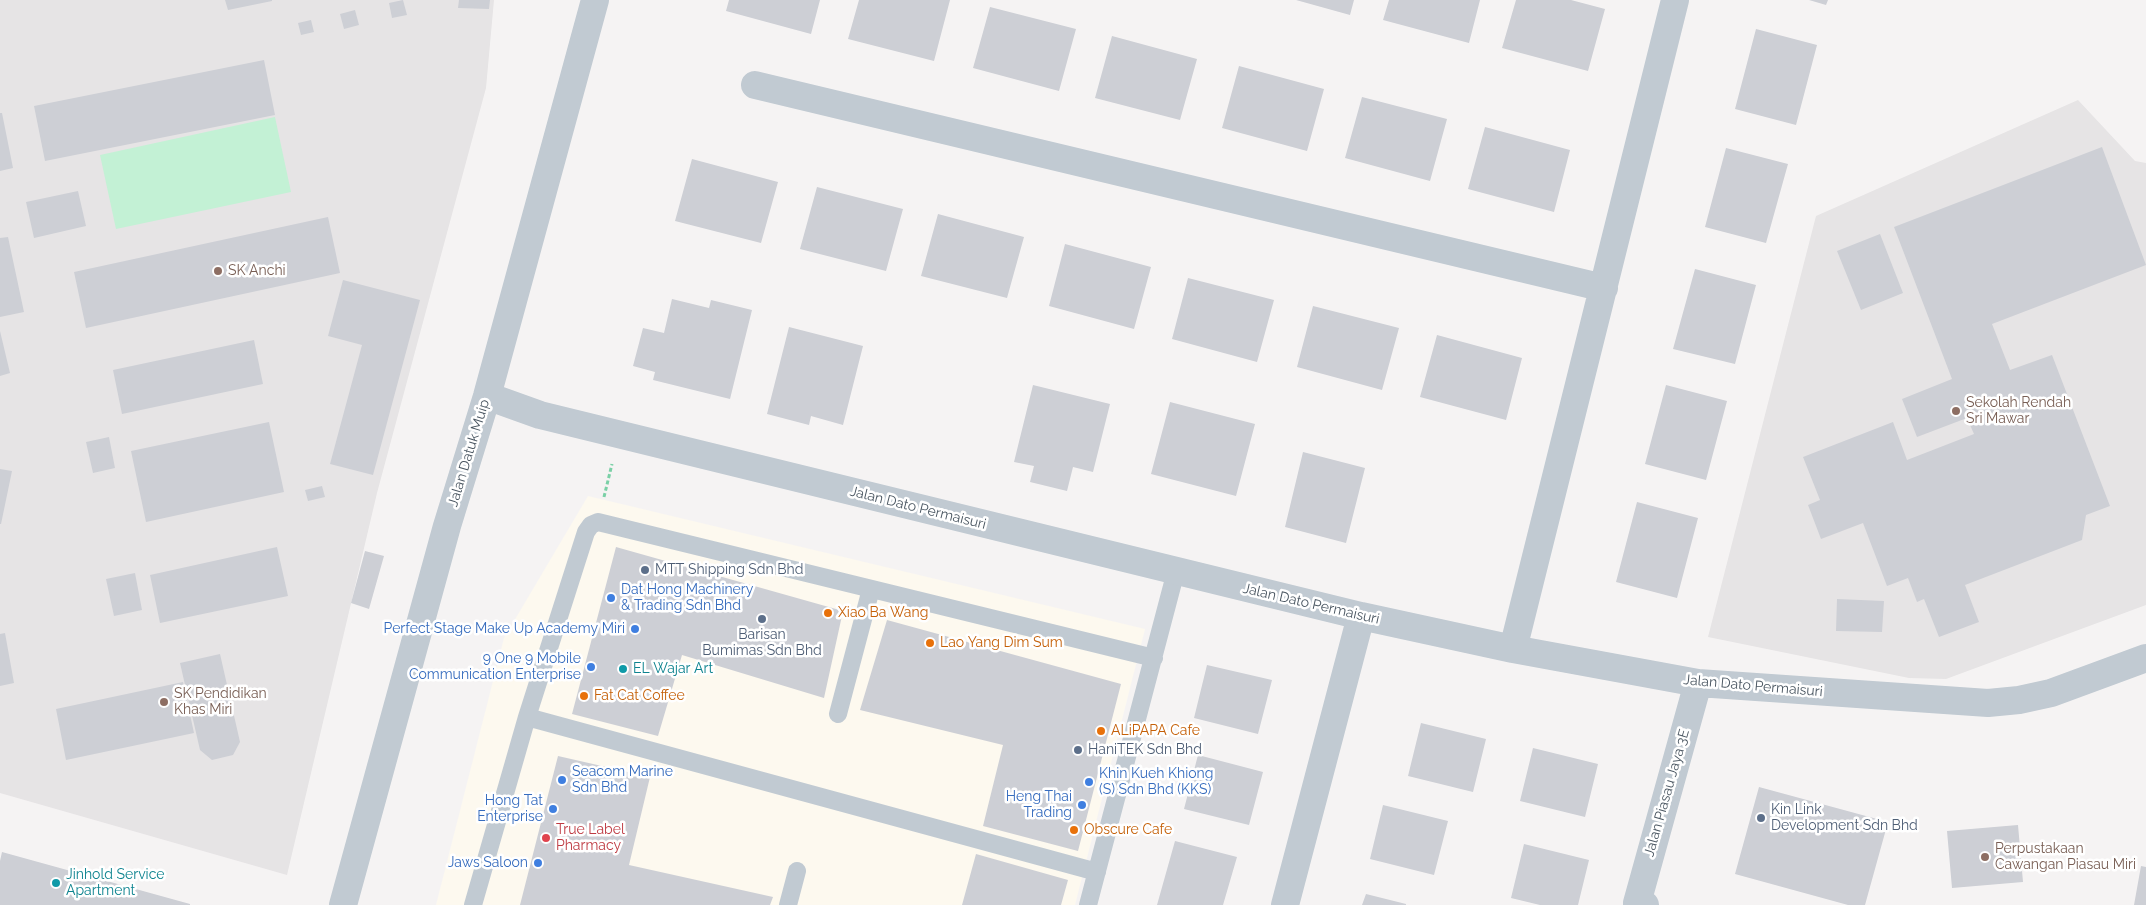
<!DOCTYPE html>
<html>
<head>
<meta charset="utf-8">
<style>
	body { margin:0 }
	canvas { display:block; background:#f5f3f3 }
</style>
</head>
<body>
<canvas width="2146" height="905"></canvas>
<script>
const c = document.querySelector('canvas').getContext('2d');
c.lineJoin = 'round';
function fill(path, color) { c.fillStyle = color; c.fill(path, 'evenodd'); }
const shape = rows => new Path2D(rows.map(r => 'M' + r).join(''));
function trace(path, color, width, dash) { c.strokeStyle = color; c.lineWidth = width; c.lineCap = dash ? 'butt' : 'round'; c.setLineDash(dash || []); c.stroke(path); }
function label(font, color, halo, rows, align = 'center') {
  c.font = font + ' Raleway,sans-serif'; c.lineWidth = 5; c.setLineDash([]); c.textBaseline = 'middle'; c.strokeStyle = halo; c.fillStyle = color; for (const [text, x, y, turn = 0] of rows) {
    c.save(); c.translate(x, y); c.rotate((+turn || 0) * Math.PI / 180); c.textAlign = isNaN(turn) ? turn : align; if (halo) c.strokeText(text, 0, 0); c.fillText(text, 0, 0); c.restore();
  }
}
fill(shape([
	[588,496,1145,629,1075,905,436,905,504,638]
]), '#fdf9ef');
fill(shape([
	[0,0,494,0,486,88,377,493,287,875,0,793],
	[2078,100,2135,161,2146,163,2146,605,1946,679,1909,678,1708,637,1816,216]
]), '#e6e4e5');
fill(shape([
	[275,117,291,192,116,229,100,155]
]), '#c3f1d5');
fill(shape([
	[225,0,272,0,272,1,228,10],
	[403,0,407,15,392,18,389,3],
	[459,0,490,0,489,9,458,8],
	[729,0,820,0,811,34,726,11],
	[859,0,950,0,934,61,848,39],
	[1296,0,1354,0,1350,15],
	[1389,0,1480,0,1469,43,1383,20],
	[1516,0,1571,0,1605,9,1588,71,1502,48],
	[1809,0,1828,0,1826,5],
	[990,7,1076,29,1059,91,973,68],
	[355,10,359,25,344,29,340,14],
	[311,20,314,32,301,35,298,23],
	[1756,29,1817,45,1796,125,1735,109],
	[1112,36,1197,59,1180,120,1095,98],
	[264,60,275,115,45,161,34,106],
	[1239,66,1324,89,1307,151,1222,128],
	[1362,97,1447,119,1430,181,1345,158],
	[0,113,2,113,13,168,0,171],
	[1485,127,1570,150,1554,212,1468,189],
	[2102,147,2146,265,1992,324,2010,370,2052,355,2110,506,2086,515,2082,540,1965,585,1979,622,1939,637,1924,599,1917,602,1908,578,1887,586,1863,523,1821,539,1808,505,1820,500,1803,457,1893,422,1907,460,1974,434,1967,418,1917,437,1902,399,1952,379,1894,227],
	[1726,148,1788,164,1766,243,1705,227],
	[692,159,778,182,761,243,675,221],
	[817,187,903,209,886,271,800,249],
	[78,191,86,226,34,238,26,202],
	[938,214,1024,237,1007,298,921,276],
	[328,217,340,273,86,328,74,272],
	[1880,234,1903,293,1861,310,1837,251],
	[8,237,24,312,0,317,0,238],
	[1065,244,1151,267,1134,329,1049,306],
	[1695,269,1756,285,1735,364,1673,349],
	[1188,278,1274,300,1257,362,1172,339],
	[343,280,420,300,373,475,330,464,362,345,328,336],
	[672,299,709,308,711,300,752,310,730,399,653,380,655,372,633,366,643,328,664,333],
	[1313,306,1399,328,1382,390,1297,367],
	[789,327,863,346,843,425,811,416,809,425,767,414],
	[0,331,10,373,0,376],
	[1437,335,1522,358,1506,420,1420,397],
	[254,340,263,384,122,414,113,370],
	[1033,385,1110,404,1093,472,1073,467,1067,491,1030,482,1034,466,1014,462],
	[1666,385,1727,401,1706,480,1645,464],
	[1170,402,1255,424,1236,496,1151,474],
	[269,422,284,492,146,522,131,451],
	[109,437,115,468,93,473,86,442],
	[1303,452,1365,468,1346,543,1285,527],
	[0,469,12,471,1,524,0,524],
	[322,486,325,497,308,501,305,490],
	[1637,502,1698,518,1677,598,1616,582],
	[277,547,288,596,160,623,150,575],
	[616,547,843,611,824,698,682,655,658,736,572,714],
	[365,551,384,556,369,609,351,603],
	[135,573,142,610,114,616,106,579],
	[1837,599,1884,601,1882,632,1836,631],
	[887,620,1121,684,1078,851,983,826,1003,745,860,710],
	[5,633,14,683,0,686,0,634],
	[220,654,240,742,233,755,212,760,200,750,180,663],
	[1207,665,1272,680,1258,734,1194,718],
	[183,682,194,733,66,760,56,709],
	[1421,723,1486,739,1473,792,1408,776],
	[1533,748,1598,764,1585,817,1520,801],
	[1198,755,1263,772,1249,825,1184,809],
	[558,756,650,777,629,865,773,897,770,905,520,905],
	[1759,787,1888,822,1865,905,1848,905,1735,874],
	[1383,805,1448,821,1434,875,1370,859],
	[2018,825,2023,882,1952,888,1947,831],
	[1175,841,1237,857,1223,905,1157,905],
	[1524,844,1589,860,1578,905,1540,905,1511,898],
	[2,852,190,904,190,905,0,905,0,861],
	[976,854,1068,880,1061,905,962,905],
	[2141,866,2146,867,2146,905,2134,905],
	[1366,894,1406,904,1406,905,1362,905]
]), '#cdcfd5');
trace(shape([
	[604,497,612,464]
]), '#7ad0a6', 3, [4, 2.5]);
trace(shape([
	[838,714,871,589],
	[527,717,1097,872],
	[473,905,527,717,586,532,591,525,598,522,1154,658],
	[788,905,797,871],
	[1088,905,1176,571]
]), '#c1cad2', 18);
trace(shape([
	[755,85,1604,288],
	[487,396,540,415,1361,616,1513,649,1698,683,1988,703,2019,700,2051,693,2146,658],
	[1513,649,1675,0],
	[343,905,447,526,487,396,595,0],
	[1285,905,1361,616],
	[1645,905,1637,903,1698,683]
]), '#c1cad2', 28);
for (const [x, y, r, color] of [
	[218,271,5,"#8d6e63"],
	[1956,411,5,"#8d6e63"],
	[645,570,5,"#5c6f8a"],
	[611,598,5,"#3f7fe0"],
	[828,613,5,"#e8710a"],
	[762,619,5,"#5c6f8a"],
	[635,629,5,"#3f7fe0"],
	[930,643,5,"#e8710a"],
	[591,667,5,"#3f7fe0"],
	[623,669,5,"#0f9aa8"],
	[584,696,5,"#e8710a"],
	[164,702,5,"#8d6e63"],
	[1101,731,5,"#e8710a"],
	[1078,750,5,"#5c6f8a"],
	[562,780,5,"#3f7fe0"],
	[1089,782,5,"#3f7fe0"],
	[1082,805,5,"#3f7fe0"],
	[553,809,5,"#3f7fe0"],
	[1761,818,5,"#5c6f8a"],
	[1074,830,5,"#e8710a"],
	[546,838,5,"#e0444e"],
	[1985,857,5,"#8d6e63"],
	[538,863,5,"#3f7fe0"],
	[56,883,5,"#0f9aa8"]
]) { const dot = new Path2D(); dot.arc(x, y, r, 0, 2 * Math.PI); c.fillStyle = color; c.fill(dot); trace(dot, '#fff', 2); }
label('14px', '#785e54', '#fff', [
	["SK Anchi",228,271],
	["Sekolah Rendah",1966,403],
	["Sri Mawar",1966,419],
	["SK Pendidikan",174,694],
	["Khas Miri",174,710],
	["Perpustakaan",1995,849],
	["Cawangan Piasau Miri",1995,865]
], 'left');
label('14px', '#4a5661', '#fff', [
	["Jalan Datuk Muip",469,453,-73],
	["Jalan Dato Permaisuri",918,508,14],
	["Jalan Dato Permaisuri",1311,604,13],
	["Jalan Dato Permaisuri",1753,686,5],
	["Jalan Piasau Jaya 3E",1667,793,-74]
]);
label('14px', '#4e5e75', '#fff', [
	["MTT Shipping Sdn Bhd",655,570],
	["Barisan",762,635,"center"],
	["Bumimas Sdn Bhd",762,651,"center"],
	["HaniTEK Sdn Bhd",1088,750],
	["Kin Link",1771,810],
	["Development Sdn Bhd",1771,826]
], 'left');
label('14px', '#366cbe', '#fff', [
	["Dat Hong Machinery",621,590,"left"],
	["& Trading Sdn Bhd",621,606,"left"],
	["Perfect Stage Make Up Academy Miri",625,629],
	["9 One 9 Mobile",581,659],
	["Communication Enterprise",581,675],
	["Seacom Marine",572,772,"left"],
	["Sdn Bhd",572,788,"left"],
	["Khin Kueh Khiong",1099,774,"left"],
	["(S) Sdn Bhd (KKS)",1099,790,"left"],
	["Heng Thai",1072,797],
	["Trading",1072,813],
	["Hong Tat",543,801],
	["Enterprise",543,817],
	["Jaws Saloon",528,863]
], 'right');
label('14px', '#c56008', '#fff', [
	["Xiao Ba Wang",838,613],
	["Lao Yang Dim Sum",940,643],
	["Fat Cat Coffee",594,696],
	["ALiPAPA Cafe",1111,731],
	["Obscure Cafe",1084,830]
], 'left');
label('14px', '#0d838f', '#fff', [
	["EL Wajar Art",633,669],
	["Jinhold Service",66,875],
	["Apartment",66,891]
], 'left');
label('14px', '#be3a42', '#fff', [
	["True Label",556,830],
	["Pharmacy",556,846]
], 'left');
</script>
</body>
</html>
